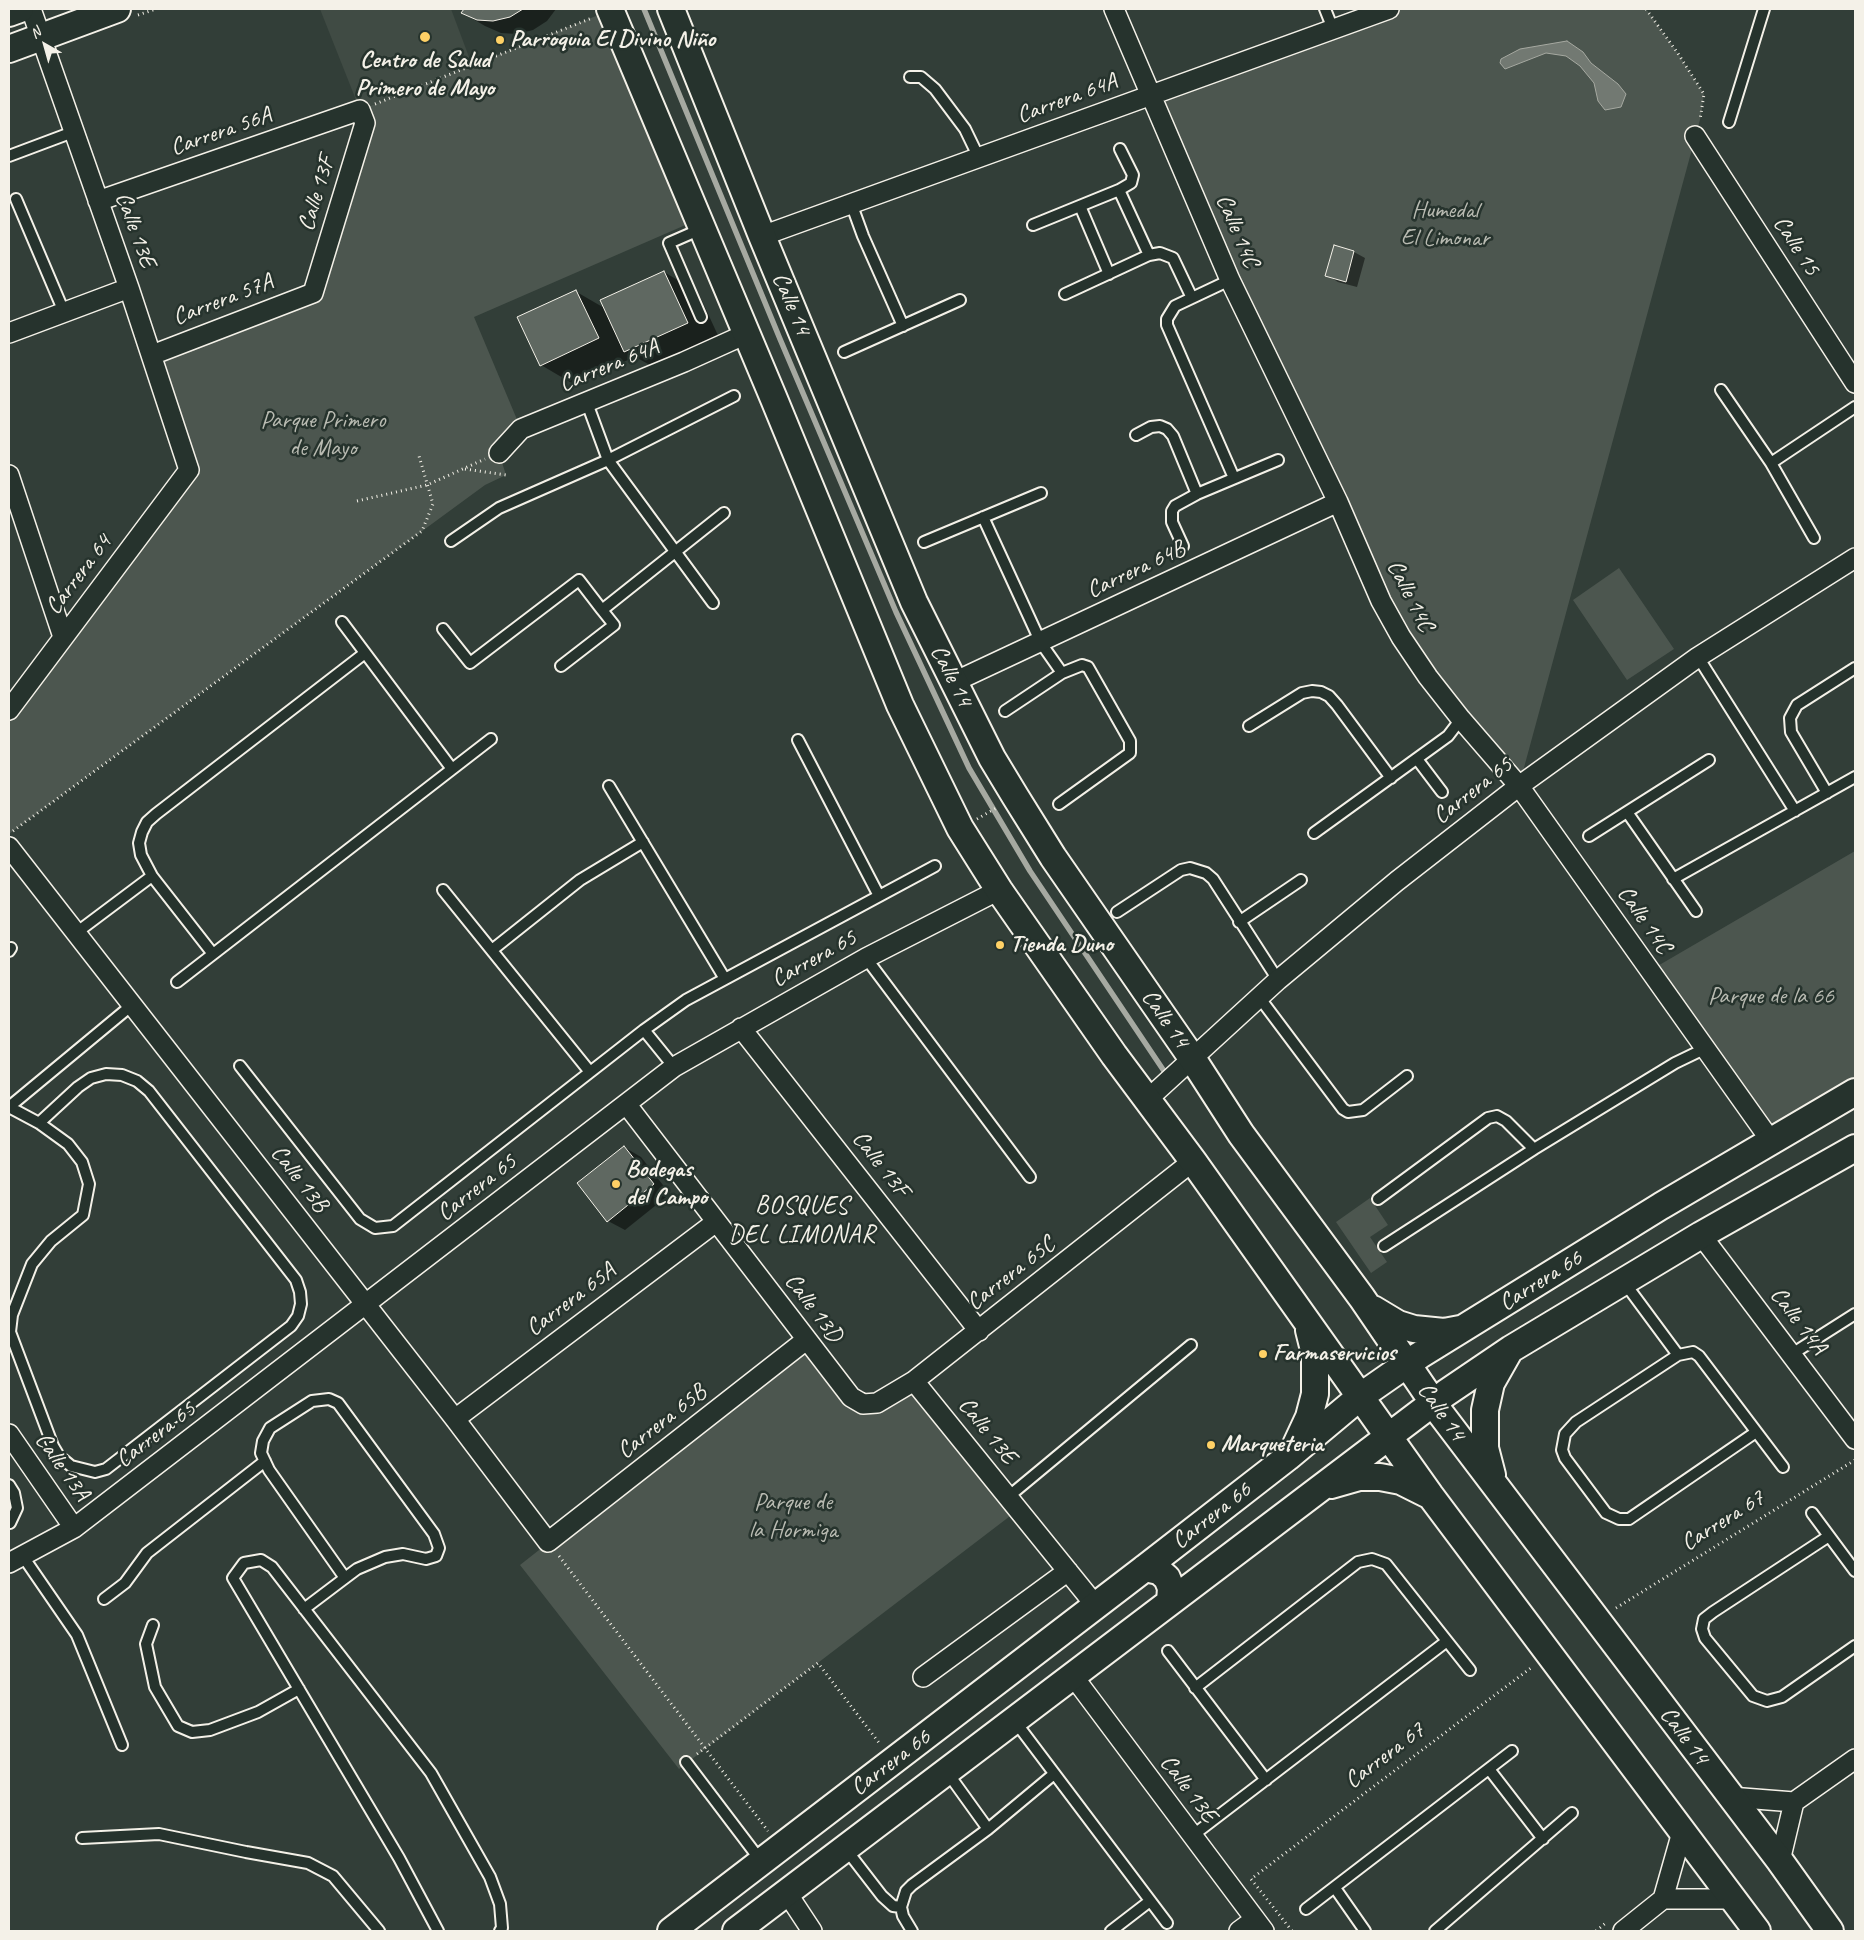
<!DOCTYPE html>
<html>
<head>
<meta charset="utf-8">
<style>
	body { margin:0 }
	#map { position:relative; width:1864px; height:1940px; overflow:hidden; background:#323e38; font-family:Caveat,sans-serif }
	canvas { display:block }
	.frame { position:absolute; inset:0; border:10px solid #f4f1e8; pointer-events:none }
	.north { position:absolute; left:20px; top:20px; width:50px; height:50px; -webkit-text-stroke:4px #26332d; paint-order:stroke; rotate:322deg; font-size:14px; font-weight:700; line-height:20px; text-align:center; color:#f4f1e8 }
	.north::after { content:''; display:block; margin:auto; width:18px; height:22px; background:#f4f1e8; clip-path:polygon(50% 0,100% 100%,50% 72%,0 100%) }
</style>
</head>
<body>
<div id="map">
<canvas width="1864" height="1940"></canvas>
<div class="frame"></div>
<div class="north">N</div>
</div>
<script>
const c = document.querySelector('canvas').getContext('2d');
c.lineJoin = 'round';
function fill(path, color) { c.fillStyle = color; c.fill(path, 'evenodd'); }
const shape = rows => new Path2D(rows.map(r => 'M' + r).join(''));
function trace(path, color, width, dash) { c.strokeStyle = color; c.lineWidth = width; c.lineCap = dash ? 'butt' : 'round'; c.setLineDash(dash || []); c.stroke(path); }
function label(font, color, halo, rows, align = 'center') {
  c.font = font + ' Caveat,sans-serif'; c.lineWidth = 5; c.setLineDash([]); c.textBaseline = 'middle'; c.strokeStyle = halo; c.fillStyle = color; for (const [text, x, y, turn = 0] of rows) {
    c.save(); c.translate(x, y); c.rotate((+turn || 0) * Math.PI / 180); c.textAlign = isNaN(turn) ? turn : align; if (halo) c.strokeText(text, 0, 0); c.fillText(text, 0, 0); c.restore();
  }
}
fill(shape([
	[320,9,451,9,472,65,360,110]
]), '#404b44');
fill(shape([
	[1389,9,1646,9,1677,52,1704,94,1701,116,1519,786,1401,637,1151,95],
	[601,14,697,220,474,317,521,429,499,453,506,475,485,485,9,834,9,710,189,470,152,355,313,293,360,110],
	[1619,568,1674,649,1627,680,1573,600],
	[1855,851,1855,1092,1771,1141,1649,971],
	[1370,1198,1388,1225,1370,1237,1387,1262,1371,1273,1336,1222],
	[806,1340,863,1404,914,1381,1018,1510,679,1769,520,1565]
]), '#4c564f');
const water = shape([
	[1567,41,1583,52,1591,63,1618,84,1626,94,1621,107,1605,110,1598,101,1594,83,1580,66,1566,56,1546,53,1505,69,1500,63,1501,59,1520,49,1567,41]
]);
fill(water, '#727972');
trace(water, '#a6a9a1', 1);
fill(shape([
	[465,9,556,9,547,21,533,30,517,34,501,33,485,26,463,13],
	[1335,247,1354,252,1365,258,1357,287,1338,282,1327,275],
	[664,272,698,292,721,342,659,370,630,354,632,358,575,385,541,365,575,291,606,309],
	[624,1147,641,1157,670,1194,625,1230,608,1221]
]), '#0007');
trace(shape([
	[644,9,780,339,896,612,969,768,1030,871,1168,1077]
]), '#a6a9a1', 5.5);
const building = shape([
	[464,9,523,9,510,17,493,21,477,20,461,13,464,9],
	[1334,245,1354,251,1346,282,1325,276,1334,245],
	[664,271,688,323,624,352,600,300,664,271],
	[576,290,599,338,540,366,517,317,576,290],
	[624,1146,654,1184,607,1222,577,1183,624,1146]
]);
fill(building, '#5f6861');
trace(building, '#f4f1e8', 1);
const lane = shape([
	[1325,9,1333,29],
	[910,77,921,77,935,89,965,129,979,158],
	[1729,122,1764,9],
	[9,156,73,132],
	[1119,190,1149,255],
	[16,199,64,312],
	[851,203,863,236,903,326],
	[1080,206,1109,274],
	[1033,225,1119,190,1131,183,1133,175,1120,149],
	[1230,280,1175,306,1167,319,1167,325,1234,478],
	[1065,294,1149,255,1160,253,1173,258,1192,298],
	[701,317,669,243,701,229],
	[844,352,960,300],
	[1721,390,1771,463,1855,407],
	[587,403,608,460,713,603],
	[1136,435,1151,427,1160,426,1167,429,1173,436,1197,494],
	[1771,463,1814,538],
	[983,517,1041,643,1062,673,1082,665,1088,667,1130,741,1130,753,1059,804],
	[451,541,499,508,608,460,734,396],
	[924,542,1041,493],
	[1183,546,1172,522,1172,511,1175,506,1197,494,1278,460],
	[342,622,452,769],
	[443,629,470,663,579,580,602,610,724,513],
	[1698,657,1795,811],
	[561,666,614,625,602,610],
	[1005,711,1062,673],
	[1249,726,1302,693,1312,691,1321,692,1329,696,1337,705,1391,778],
	[798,740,879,896],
	[1417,759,1442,792],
	[609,786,725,979],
	[1827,793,1791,732,1790,718,1797,705,1855,668],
	[1627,812,1696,911],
	[1314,833,1448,736,1461,719],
	[1589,836,1709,760],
	[1673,879,1855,777],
	[443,890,590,1072],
	[1117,912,1181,870,1190,868,1206,873,1213,879,1278,980],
	[1239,922,1301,880],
	[76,933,152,876],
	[492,950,580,880,643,842],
	[9,951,11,948],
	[213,954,152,876,141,855,139,843,142,832,147,822,156,814,365,653],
	[866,958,1030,1177],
	[177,982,491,739],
	[1259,997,1343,1109,1348,1112,1363,1110,1407,1076],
	[644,1030,674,1067],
	[240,1066,360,1219,375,1228,393,1226,644,1030,686,1000,935,866],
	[9,1107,39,1123,68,1144,82,1162,89,1184,83,1215,51,1241,32,1264,12,1315,10,1332,53,1446,59,1456,71,1466,95,1472,106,1469,291,1326,298,1316,301,1304,300,1292,296,1280,149,1091,137,1081,122,1075,106,1074,91,1078,78,1087,39,1123],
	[9,1107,132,1005],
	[1378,1199,1488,1118,1497,1116,1506,1121,1534,1149],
	[1384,1246,1534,1149,1675,1063,1704,1049],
	[1624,1282,1678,1355],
	[1792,1354,1855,1314],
	[1756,1432,1629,1519,1619,1519,1606,1513,1565,1458,1562,1450,1565,1434,1576,1422,1678,1355,1693,1352,1699,1356,1783,1467],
	[9,1485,14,1493,17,1508,10,1523],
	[1008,1497,1191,1345],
	[1812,1513,1855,1571],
	[1829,1536,1713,1612,1704,1619,1702,1629,1705,1638,1753,1696,1767,1701,1782,1697,1855,1646],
	[22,1555,77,1635,122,1745],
	[104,1599,125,1583,147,1553,265,1461],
	[304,1609,345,1578,357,1569,385,1557,403,1554,426,1559,436,1556,439,1548,434,1534,338,1403,329,1399,312,1401,270,1428,263,1441,261,1453,269,1470,345,1578],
	[153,1625,146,1644,155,1687,178,1726,192,1732,210,1730,258,1712,299,1689],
	[1168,1651,1266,1780],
	[1195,1688,1358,1562,1372,1559,1386,1564,1470,1670],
	[1014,1720,1167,1923],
	[686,1762,761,1861],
	[1489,1769,1543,1839],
	[947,1772,988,1829],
	[1192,1836,1447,1641],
	[82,1838,159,1834,246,1852,308,1863,333,1876,379,1931],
	[845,1848,882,1896,893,1906,901,1907],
	[1335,1888,1365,1931],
	[1306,1909,1512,1751],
	[438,1931,399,1858,233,1578,244,1563,261,1560,272,1567,431,1773,490,1877,500,1904,502,1928,500,1931],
	[912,1931,903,1916,901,1907,906,1891,912,1885,988,1829,1054,1774],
	[1111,1931,1150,1901],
	[1435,1931,1572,1813]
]);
const street = shape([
	[1114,9,1230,280,1338,502,1381,601,1401,637,1428,677,1461,719,1519,786,1771,1141],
	[1695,136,1855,383],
	[98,201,360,110,365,123,313,293,152,355],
	[762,236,1389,9],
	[9,333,129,288],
	[499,453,521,429,684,362,746,334],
	[9,475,63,637],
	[954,682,1338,502],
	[9,710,189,470,129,288,31,9],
	[9,847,455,1419,548,1542,806,1340],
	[741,1028,979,1331],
	[1148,1099,1278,980,1397,881,1519,786,1698,657,1855,558],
	[627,1105,851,1397,863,1404,877,1403,914,1381,1193,1161],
	[1701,1235,1855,1439],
	[914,1381,1096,1606],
	[455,1419,716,1222],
	[9,1434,74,1528],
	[9,1563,74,1528,674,1067,866,958,999,890],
	[1073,1676,1264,1931],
	[923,1677,1068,1571],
	[1730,1797,1794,1802,1855,1759],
	[1780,1861,1794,1802],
	[787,1893,812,1931],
	[1663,1899,1682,1832],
	[1239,1931,1254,1920],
	[1623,1931,1663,1899,1732,1899]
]);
const secondary = shape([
	[610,9,774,399,900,705,960,828,999,890,1114,1055,1193,1161,1430,1495,1757,1931],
	[671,9,762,236,914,602,992,758,1015,796,1053,857,1192,1058,1241,1134,1362,1298,1441,1414,1780,1861,1830,1931],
	[9,13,20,9],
	[9,49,117,9],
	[1373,1309,1398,1324,1414,1329,1444,1332,1460,1329],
	[1295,1447,1309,1417,1315,1394,1315,1354,1309,1330],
	[1492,1475,1485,1448,1485,1410,1491,1383,1508,1353],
	[1331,1485,1359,1477,1380,1477,1401,1481,1429,1495],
	[1145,1568,1159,1571,1167,1578,1171,1588,1170,1602],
	[671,1931,1145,1568,1288,1457,1361,1396,1420,1355,1661,1206,1855,1092],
	[736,1931,1446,1393,1511,1349,1701,1235,1855,1148]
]);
trace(lane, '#f4f1e8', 14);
trace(street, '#f4f1e8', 22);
trace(secondary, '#f4f1e8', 30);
trace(shape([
	[1646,9,1677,52,1704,94,1700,120],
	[138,15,156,9],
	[375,104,592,18],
	[465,469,506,475],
	[357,501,427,485,485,459],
	[977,819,998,807],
	[13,831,422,531,433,504,419,456],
	[559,1556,768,1831],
	[1616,1608,1855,1460],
	[697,1754,818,1663,880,1744],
	[1292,1931,1251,1879,1532,1667],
	[1596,1931,1607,1922]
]), '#f4f1e8', 3, [1, 4]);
trace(lane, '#26332d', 10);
trace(street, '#26332d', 19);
trace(secondary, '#26332d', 26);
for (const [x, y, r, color] of [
	[425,37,6,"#ffd166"],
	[500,40,5,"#ffd166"],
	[1000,945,5,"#ffd166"],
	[616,1184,5,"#ffd166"],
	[1263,1354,5,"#ffd166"],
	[1211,1445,5,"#ffd166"]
]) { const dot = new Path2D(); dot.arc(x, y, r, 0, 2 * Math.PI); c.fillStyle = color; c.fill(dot); trace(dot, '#26332d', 2); }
label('bold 24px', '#f4f1e8', '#26332d', [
	["Parroquia El Divino Niño",510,40],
	["Centro de Salud",425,61,"center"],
	["Primero de Mayo",425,89,"center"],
	["Tienda Duno",1010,945],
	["Bodegas",626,1170],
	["del Campo",626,1198],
	["Farmaservicios",1273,1354],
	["Marqueteria",1221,1445]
], 'left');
label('24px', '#f4f1e8', '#26332d', [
	["Carrera 64A",1067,99,-20],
	["Carrera 56A",221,132,-19],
	["Calle 13F",317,194,-73],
	["Calle 13E",135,230,70],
	["Calle 14C",1237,231,67],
	["Calle 15",1796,246,57],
	["Carrera 57A",223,300,-21],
	["Calle 14",791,304,67],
	["Carrera 64A",609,366,-22],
	["Carrera 64B",1136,570,-25],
	["Carrera 64",79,575,-53],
	["Calle 14C",1410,596,63],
	["Calle 14",951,676,63],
	["Carrera 65",1473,791,-38],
	["Calle 14C",1644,920,55],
	["Carrera 65",814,959,-29],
	["Calle 14",1165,1019,55],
	["Calle 13F",880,1164,52],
	["Calle 13B",299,1179,52],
	["Carrera 65",477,1188,-38],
	["Carrera 65C",1011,1274,-38],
	["Carrera 66",1541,1281,-32],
	["Carrera 65A",571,1300,-37],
	["Calle 13D",813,1308,53],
	["Calle 14A",1798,1321,53],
	["Calle 14",1441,1412,55],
	["Carrera 65B",662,1422,-38],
	["Calle 13E",987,1431,51],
	["Carrera 65",156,1435,-37],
	["Calle 13A",62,1467,55],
	["Carrera 66",1212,1516,-38],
	["Carrera 67",1723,1521,-32],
	["Calle 14",1684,1736,53],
	["Carrera 67",1385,1756,-37],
	["Carrera 66",891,1763,-37],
	["Calle 13E",1188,1789,53]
]);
label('24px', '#b9bbb2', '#26332d', [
	["Humedal",1445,211],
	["El Limonar",1445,239],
	["Parque Primero",323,421],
	["de Mayo",323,449],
	["Parque de la 66",1771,997],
	["Parque de",793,1503],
	["la Hormiga",793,1531]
]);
c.letterSpacing = '1px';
label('25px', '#f4f1e8', '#26332d', [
	["BOSQUES",802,1206],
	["DEL LIMONAR",802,1235]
]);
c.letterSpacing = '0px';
</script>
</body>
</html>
